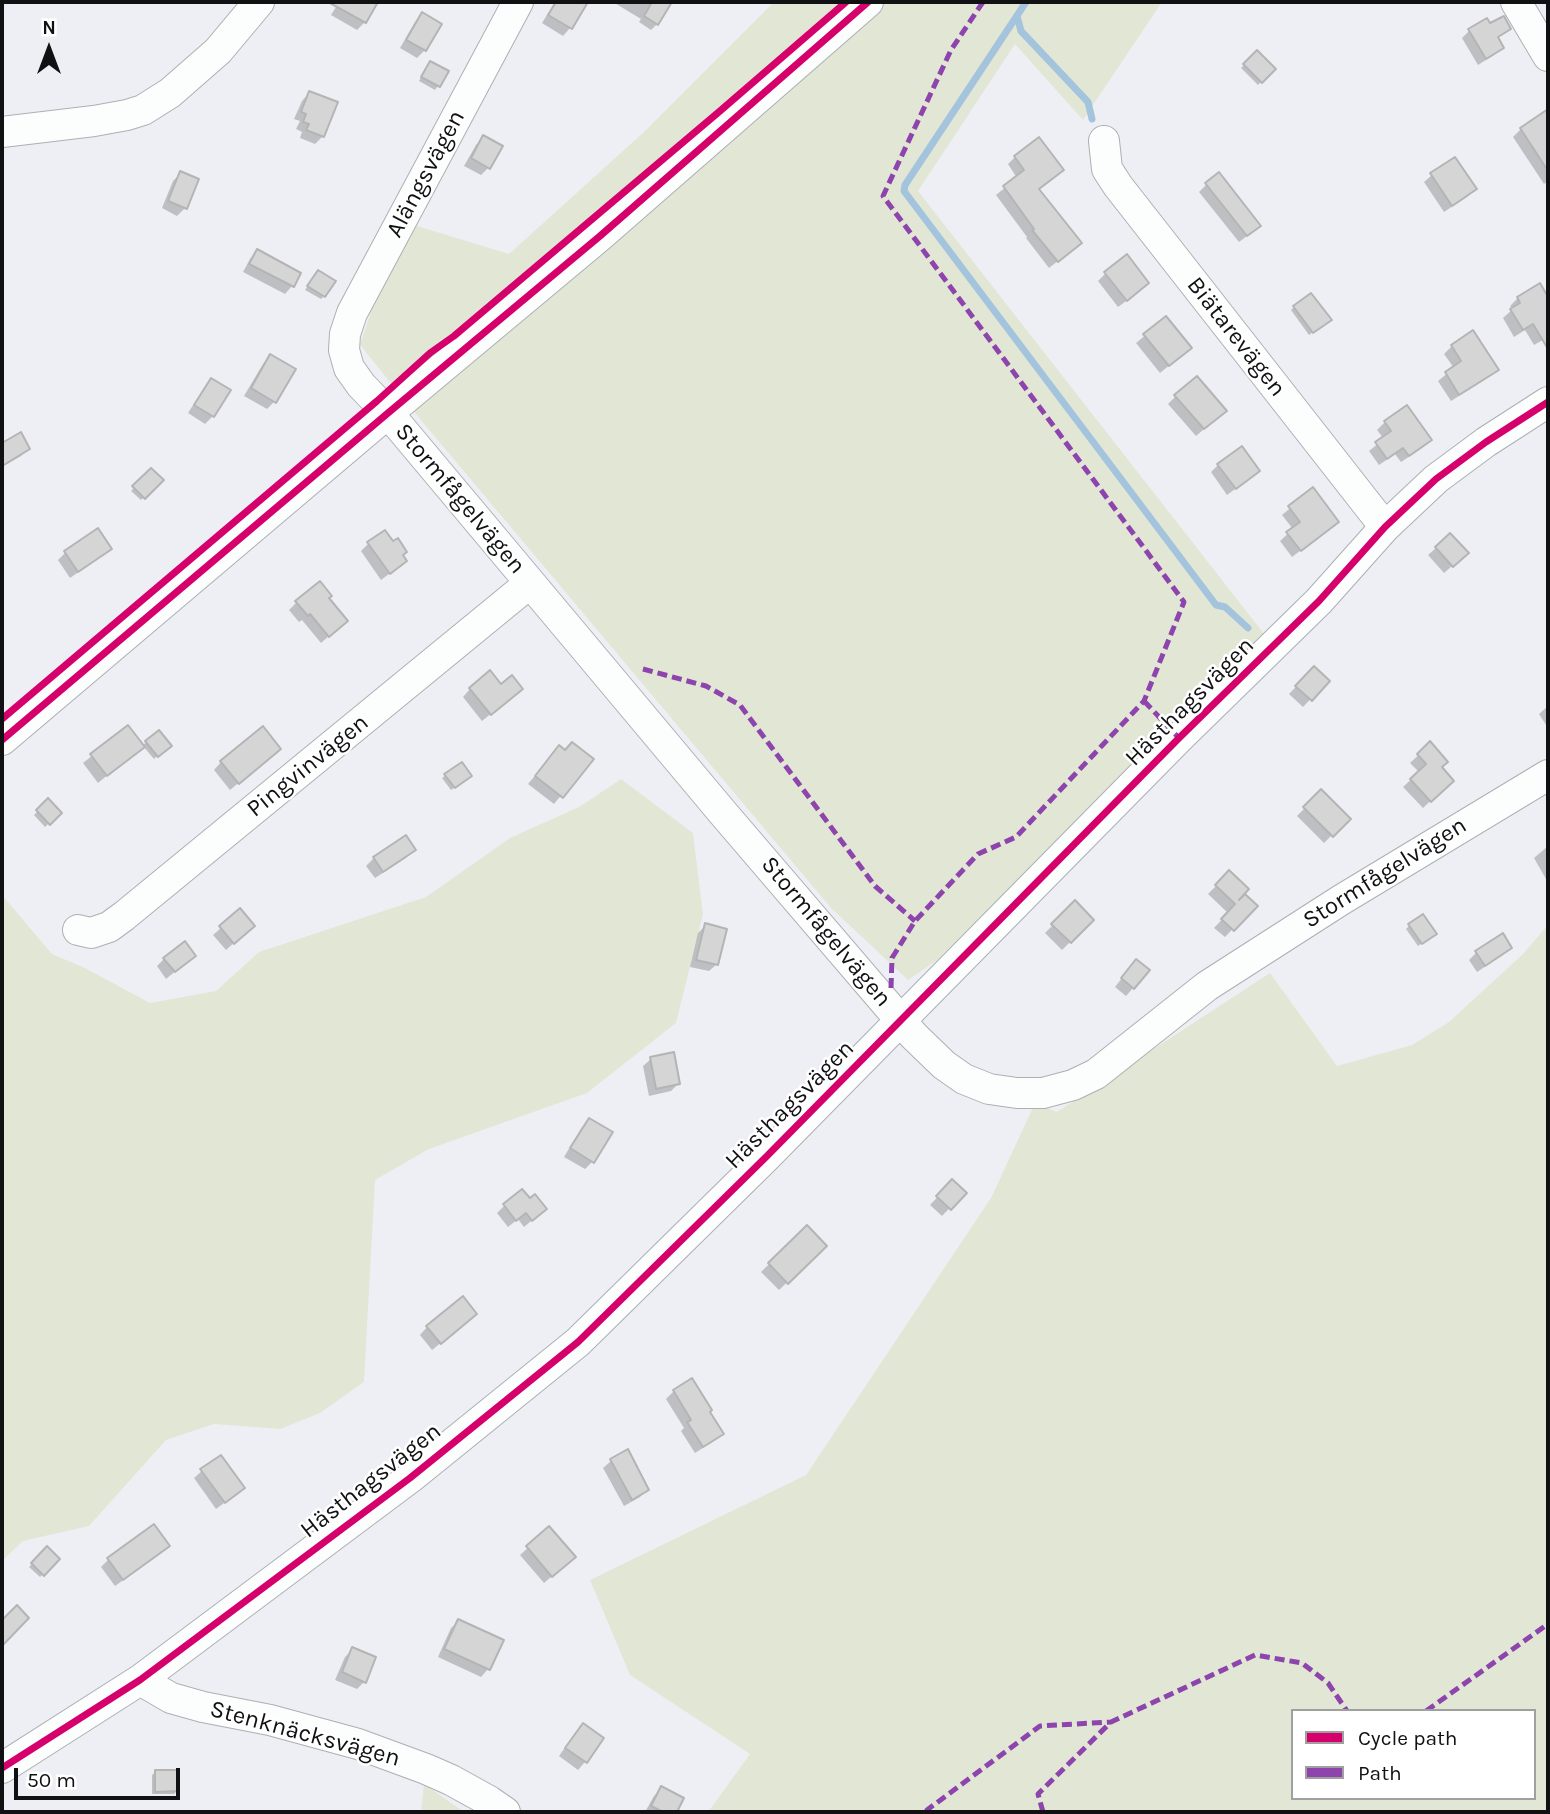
<!DOCTYPE html>
<html>
<head>
<meta charset="utf-8">
<style>
	body { margin:0 }
	#map { position:relative; width:1550px; height:1814px; overflow:hidden; background:#eeeff4; font-family:Karla,sans-serif }
	canvas { display:block }
	.frame { position:absolute; inset:0; border:4px solid #111114; pointer-events:none }
	.legend { position:absolute; left:1291px; top:1709px; width:245px; height:91px; box-sizing:border-box; background:#fff; border:2px solid #a0a0a1; margin:0; padding:9px 12px; list-style:none; font-size:21px; color:#111114 }
	.legend li { display:flex; align-items:center; gap:14px; height:35px }
	.legend b { width:35px; border:2px solid #a0a0a1 }
	.north { position:absolute; left:14px; top:14px; width:70px; height:70px; -webkit-text-stroke:5px #fff; paint-order:stroke; rotate:0deg; font-size:19px; font-weight:700; line-height:28px; text-align:center; color:#111114 }
	.north::after { content:''; display:block; margin:auto; width:24px; height:32px; background:#111114; clip-path:polygon(50% 0,100% 100%,50% 72%,0 100%) }
	.scale { position:absolute; left:14px; top:1768px; width:166px; height:32px; box-sizing:border-box; border:4px solid #111114; border-top:0; padding-left:9px; font-size:21px; line-height:24px; white-space:nowrap; color:#111114; -webkit-text-stroke:5px #fff; paint-order:stroke }
</style>
</head>
<body>
<div id="map">
<canvas width="1550" height="1814"></canvas>
<div class="frame"></div>
<ul class="legend">
<li><b style="height:9px;background:#d6006c"></b>Cycle path</li>
<li><b style="height:9px;background:#8e44ad"></b>Path</li>
</ul>
<div class="north">N</div>
<div class="scale">50 m</div>
</div>
<script>
const c = document.querySelector('canvas').getContext('2d');
c.lineJoin = 'round';
function fill(path, color) { c.fillStyle = color; c.fill(path, 'evenodd'); }
const shape = rows => new Path2D(rows.map(r => 'M' + r).join(''));
function trace(path, color, width, dash) { c.strokeStyle = color; c.lineWidth = width; c.lineCap = dash ? 'butt' : 'round'; c.setLineDash(dash || []); c.stroke(path); }
function label(font, color, halo, rows, align = 'center') {
  c.font = font + ' Karla,sans-serif'; c.lineWidth = 5; c.setLineDash([]); c.textBaseline = 'middle'; c.strokeStyle = halo; c.fillStyle = color; for (const [text, x, y, turn = 0] of rows) {
    c.save(); c.translate(x, y); c.rotate((+turn || 0) * Math.PI / 180); c.textAlign = isNaN(turn) ? turn : align; if (halo) c.strokeText(text, 0, 0); c.fillText(text, 0, 0); c.restore();
  }
}
fill(shape([
	[774,2,1162,2,1083,120,1015,44,918,191,1265,635,937,960,908,980,831,908,425,425,360,345,401,221,509,254,644,132],
	[621,779,693,833,703,914,676,1023,587,1093,429,1149,375,1180,364,1382,320,1413,280,1429,214,1424,166,1440,89,1526,23,1541,2,1561,2,895,52,954,85,968,150,1003,216,991,259,952,426,897,510,838,579,807],
	[1548,925,1548,1812,708,1812,750,1754,630,1675,590,1580,806,1475,991,1198,1035,1103,1057,1112,1270,973,1337,1066,1412,1045,1449,1022,1523,954],
	[1293,1711,1534,1711,1534,1798,1293,1798],
	[424,1784,464,1812,421,1812]
]), '#e2e7d5');
fill(shape([
	[339,2,376,2,365,22,357,30,331,15],
	[555,2,582,2,585,4,570,28,563,36,542,23],
	[613,2,660,2,668,6,657,24,651,30,639,22,641,19],
	[422,14,425,50,417,58,400,48,415,22],
	[1489,25,1509,28,1497,39,1502,48,1494,55,1478,65,1462,38,1469,31],
	[1257,53,1273,69,1258,85,1241,68],
	[427,67,447,72,435,90,419,81],
	[309,93,323,136,315,144,300,138,302,132,296,129,300,121,294,119,302,101],
	[1543,114,1548,122,1548,181,1544,184,1513,137,1521,129],
	[484,137,488,168,481,175,464,166,476,145],
	[1015,157,1062,170,1038,190,1072,250,1049,268,1026,238,1027,237,996,195,1017,178,1008,164],
	[181,173,185,208,177,216,162,208,173,181],
	[1432,175,1474,189,1467,197,1444,212,1424,182],
	[1207,184,1251,233,1239,242,1199,192],
	[257,251,299,274,292,286,285,294,243,272,250,259],
	[1106,273,1140,291,1118,307,1098,281],
	[315,275,324,296,321,299,305,290],
	[1539,285,1548,300,1548,337,1534,345,1525,330,1514,337,1503,318,1513,309,1510,306,1518,298],
	[1294,307,1326,323,1309,335,1291,310],
	[1166,318,1182,355,1160,373,1136,343],
	[1452,346,1496,370,1489,377,1451,401,1438,381,1454,368,1444,354],
	[271,356,275,401,267,409,244,396,263,364],
	[211,380,228,391,213,416,205,424,188,413,204,388],
	[1176,396,1217,418,1196,436,1168,404],
	[1406,407,1429,440,1422,448,1401,462,1395,454,1379,465,1369,451,1384,439,1377,430,1385,422],
	[20,435,28,448,21,456,2,467,2,445],
	[1218,465,1250,478,1227,495,1211,472],
	[151,470,161,480,141,500,131,491],
	[1312,490,1329,529,1292,557,1280,541,1293,529,1282,515],
	[368,544,401,556,397,568,381,580,361,551],
	[1436,548,1459,560,1444,573,1428,555],
	[110,549,102,556,70,578,58,560,65,553],
	[296,603,338,628,321,643,302,620,299,622,289,610],
	[1314,668,1328,681,1303,707,1289,694],
	[501,686,513,696,482,721,463,697,470,689],
	[1548,706,1548,728,1539,714],
	[128,727,142,746,158,732,169,745,154,759,143,746,98,783,83,763],
	[1430,744,1440,767,1452,780,1423,808,1403,787,1419,772,1410,763],
	[559,747,565,752,591,759,554,804,528,784],
	[271,756,230,790,214,770,221,762],
	[446,775,467,779,451,790,442,778],
	[1321,792,1348,819,1324,843,1297,816],
	[47,801,59,813,45,827,34,815],
	[1548,846,1548,877,1546,879,1534,858],
	[413,850,406,858,375,878,366,866,374,858],
	[1229,873,1236,900,1255,906,1225,937,1214,928,1228,913,1208,894],
	[1075,903,1092,920,1062,950,1045,933],
	[240,911,245,933,226,950,213,935],
	[706,925,717,964,709,971,690,967,698,933],
	[1409,926,1431,937,1418,946,1406,929],
	[1510,948,1503,955,1477,972,1469,960,1477,952],
	[194,956,166,979,157,966,164,959],
	[1129,969,1133,988,1126,996,1115,987],
	[651,1059,678,1084,671,1091,649,1096,643,1066],
	[589,1120,610,1133,592,1162,585,1169,564,1157,582,1127],
	[952,1182,964,1193,942,1216,930,1205],
	[504,1206,537,1216,524,1227,518,1219,508,1227,497,1213],
	[807,1227,825,1246,779,1290,761,1272],
	[468,1321,432,1350,420,1335,427,1327],
	[691,1380,721,1434,714,1441,695,1453,681,1431,684,1428,666,1399,674,1391],
	[628,1451,647,1490,640,1497,624,1506,603,1468,611,1461],
	[202,1471,235,1495,216,1509,194,1478],
	[549,1529,566,1564,544,1583,520,1555],
	[168,1546,160,1554,115,1586,101,1567,109,1559],
	[47,1549,57,1559,40,1577,29,1567],
	[459,1621,502,1641,488,1669,481,1677,438,1657,451,1628],
	[353,1649,364,1682,357,1689,335,1680,345,1657],
	[583,1725,602,1739,585,1762,578,1770,559,1756,575,1733],
	[155,1772,177,1791,174,1794,152,1794,152,1775],
	[662,1788,682,1799,675,1812,645,1812,654,1796]
]), '#0003');
trace(shape([
	[1026,2,905,185,904,191,1216,605,1225,607,1248,628],
	[1017,16,1021,31,1088,102,1092,119]
]), '#a4c4de', 7);
const building = shape([
	[328,2,378,2,366,23,328,2],
	[556,2,588,2,572,29,548,15,556,2],
	[652,2,672,2,658,25,644,16,652,2],
	[422,12,442,24,426,51,406,40,422,12],
	[1504,16,1511,29,1498,37,1504,48,1486,59,1468,29,1487,18,1490,23,1504,16],
	[1257,50,1276,69,1262,83,1243,64,1257,50],
	[430,61,449,71,440,87,421,77,430,61],
	[309,91,338,102,324,137,306,130,309,124,303,122,306,114,301,112,309,91],
	[1548,109,1548,171,1520,128,1548,109],
	[483,135,503,146,490,169,471,158,483,135],
	[1039,137,1064,170,1039,189,1082,243,1058,262,1032,230,1034,229,1003,186,1024,170,1014,156,1039,137],
	[1455,157,1477,189,1452,206,1430,173,1455,157],
	[180,171,199,179,187,209,168,201,180,171],
	[1219,172,1261,226,1247,236,1205,183,1219,172],
	[257,249,301,273,294,287,249,264,257,249],
	[1127,254,1149,283,1127,301,1104,272,1127,254],
	[318,270,336,281,325,297,307,286,318,270],
	[1540,283,1548,297,1548,349,1533,324,1523,330,1510,309,1520,303,1517,297,1540,283],
	[1311,293,1332,320,1313,333,1293,306,1311,293],
	[1166,316,1192,348,1169,366,1143,334,1166,316],
	[1473,330,1499,370,1459,395,1445,372,1461,361,1451,345,1473,330],
	[270,354,296,369,276,403,251,388,270,354],
	[1197,376,1227,411,1204,429,1174,395,1197,376],
	[211,378,231,390,214,417,194,405,211,378],
	[1407,405,1432,440,1409,456,1403,448,1387,459,1375,442,1391,431,1384,421,1407,405],
	[21,432,30,449,2,466,2,443,21,432],
	[1242,446,1260,471,1236,489,1217,464,1242,446],
	[151,468,164,480,145,499,132,486,151,468],
	[1313,487,1339,522,1301,551,1286,532,1300,522,1288,506,1313,487],
	[98,528,112,549,78,572,64,551,98,528],
	[385,530,393,541,398,538,407,552,403,555,407,561,390,574,367,542,385,530],
	[1450,533,1469,553,1453,567,1435,547,1450,533],
	[320,581,332,596,329,598,348,621,329,637,310,614,308,616,295,601,320,581],
	[1314,666,1330,681,1312,701,1295,686,1314,666],
	[490,670,501,684,512,675,523,689,491,715,469,688,490,670],
	[128,725,145,747,107,776,90,754,128,725],
	[263,726,281,749,239,784,220,761,263,726],
	[159,730,172,746,158,757,145,741,159,730],
	[1430,741,1448,762,1442,767,1454,781,1431,802,1410,779,1426,764,1417,754,1430,741],
	[572,742,594,759,563,798,535,776,559,745,565,750,572,742],
	[462,762,472,776,455,788,444,774,462,762],
	[1321,789,1351,819,1333,837,1303,807,1321,789],
	[48,798,62,813,50,825,36,810,48,798],
	[406,835,416,850,383,872,373,857,406,835],
	[1229,870,1249,889,1239,900,1245,894,1258,906,1234,931,1221,919,1235,904,1215,885,1229,870],
	[1075,900,1094,920,1071,943,1051,924,1075,900],
	[240,908,255,926,234,944,219,926,240,908],
	[1423,914,1437,934,1422,944,1408,924,1423,914],
	[705,923,727,929,718,965,696,960,705,923],
	[1503,933,1512,948,1485,966,1475,951,1503,933],
	[185,941,196,956,175,972,163,958,185,941],
	[1136,959,1150,970,1134,989,1121,978,1136,959],
	[674,1052,680,1084,656,1089,650,1057,674,1052],
	[589,1118,613,1132,594,1163,570,1148,589,1118],
	[952,1179,967,1193,951,1210,936,1196,952,1179],
	[522,1189,530,1198,535,1194,547,1209,532,1221,526,1213,516,1221,503,1204,522,1189],
	[807,1225,827,1246,788,1284,768,1263,807,1225],
	[463,1296,477,1314,441,1344,426,1326,463,1296],
	[692,1378,712,1410,710,1412,724,1434,703,1447,687,1422,691,1420,673,1390,692,1378],
	[628,1449,649,1490,632,1500,610,1459,628,1449],
	[221,1455,245,1488,225,1503,200,1469,221,1455],
	[154,1524,170,1546,123,1580,107,1558,154,1524],
	[549,1526,576,1557,552,1577,526,1546,549,1526],
	[47,1546,60,1559,44,1576,31,1563,47,1546],
	[17,1605,29,1618,2,1646,2,1620,17,1605],
	[458,1619,504,1640,490,1670,444,1649,458,1619],
	[352,1647,376,1657,366,1683,342,1672,352,1647],
	[583,1723,604,1738,587,1763,565,1748,583,1723],
	[155,1770,179,1770,179,1791,155,1792,155,1770],
	[661,1786,684,1798,677,1812,663,1812,651,1806,661,1786]
]);
fill(building, '#d6d5d6');
trace(building, '#b5b4b5', 2);
const minor = shape([
	[518,2,352,313,345,334,344,350,349,368,361,385,388,413,723,813,914,1036,944,1065,964,1079,989,1089,1017,1093,1043,1093,1073,1085,1096,1074,1207,986,1341,900,1548,775],
	[1516,2,1548,56],
	[2,132,94,121,127,115,143,110,170,93,218,51,259,2],
	[1104,141,1107,169,1118,186,1385,527],
	[2,740,388,413,600,236,868,2],
	[78,930,91,933,109,927,124,916,530,583],
	[140,1680,171,1698,203,1707,270,1720,358,1744,426,1769,451,1780,489,1801,505,1812],
	[2,1768,140,1680,410,1478,578,1342,766,1157,1179,738,1319,601,1385,527,1436,479,1486,442,1548,402]
]);
trace(minor, '#aeafb3', 32);
trace(minor, '#fcfdfd', 30);
trace(shape([
	[643,669,706,686,740,705,875,886,915,921],
	[1144,701,1179,738],
	[891,988,892,958,915,921,978,854,1016,837,1144,701,1184,602,883,196,951,50,983,2],
	[1426,1711,1548,1624],
	[926,1812,927,1810,1040,1726,1111,1722],
	[1043,1812,1038,1794,1111,1722,1255,1655,1302,1663,1328,1683,1347,1711]
]), '#8e44ad', 5, [10, 5]);
trace(shape([
	[2,719,377,401,430,353,454,336,720,111,846,2],
	[2,740,388,413,600,236,868,2],
	[2,1768,140,1680,410,1478,578,1342,766,1157,1179,738,1319,601,1385,527,1436,479,1486,442,1548,402]
]), '#d6006c', 7);
label('24px', '#111114', '#fff', [
	["Alängsvägen",426,174,-62],
	["Biätarevägen",1236,337,52],
	["Stormfågelvägen",460,499,50],
	["Hästhagsvägen",1190,702,-45],
	["Pingvinvägen",308,766,-39],
	["Stormfågelvägen",1385,873,-32],
	["Stormfågelvägen",826,932,50],
	["Hästhagsvägen",790,1105,-45],
	["Hästhagsvägen",371,1481,-38],
	["Stenknäcksvägen",305,1734,15]
]);
</script>
</body>
</html>
